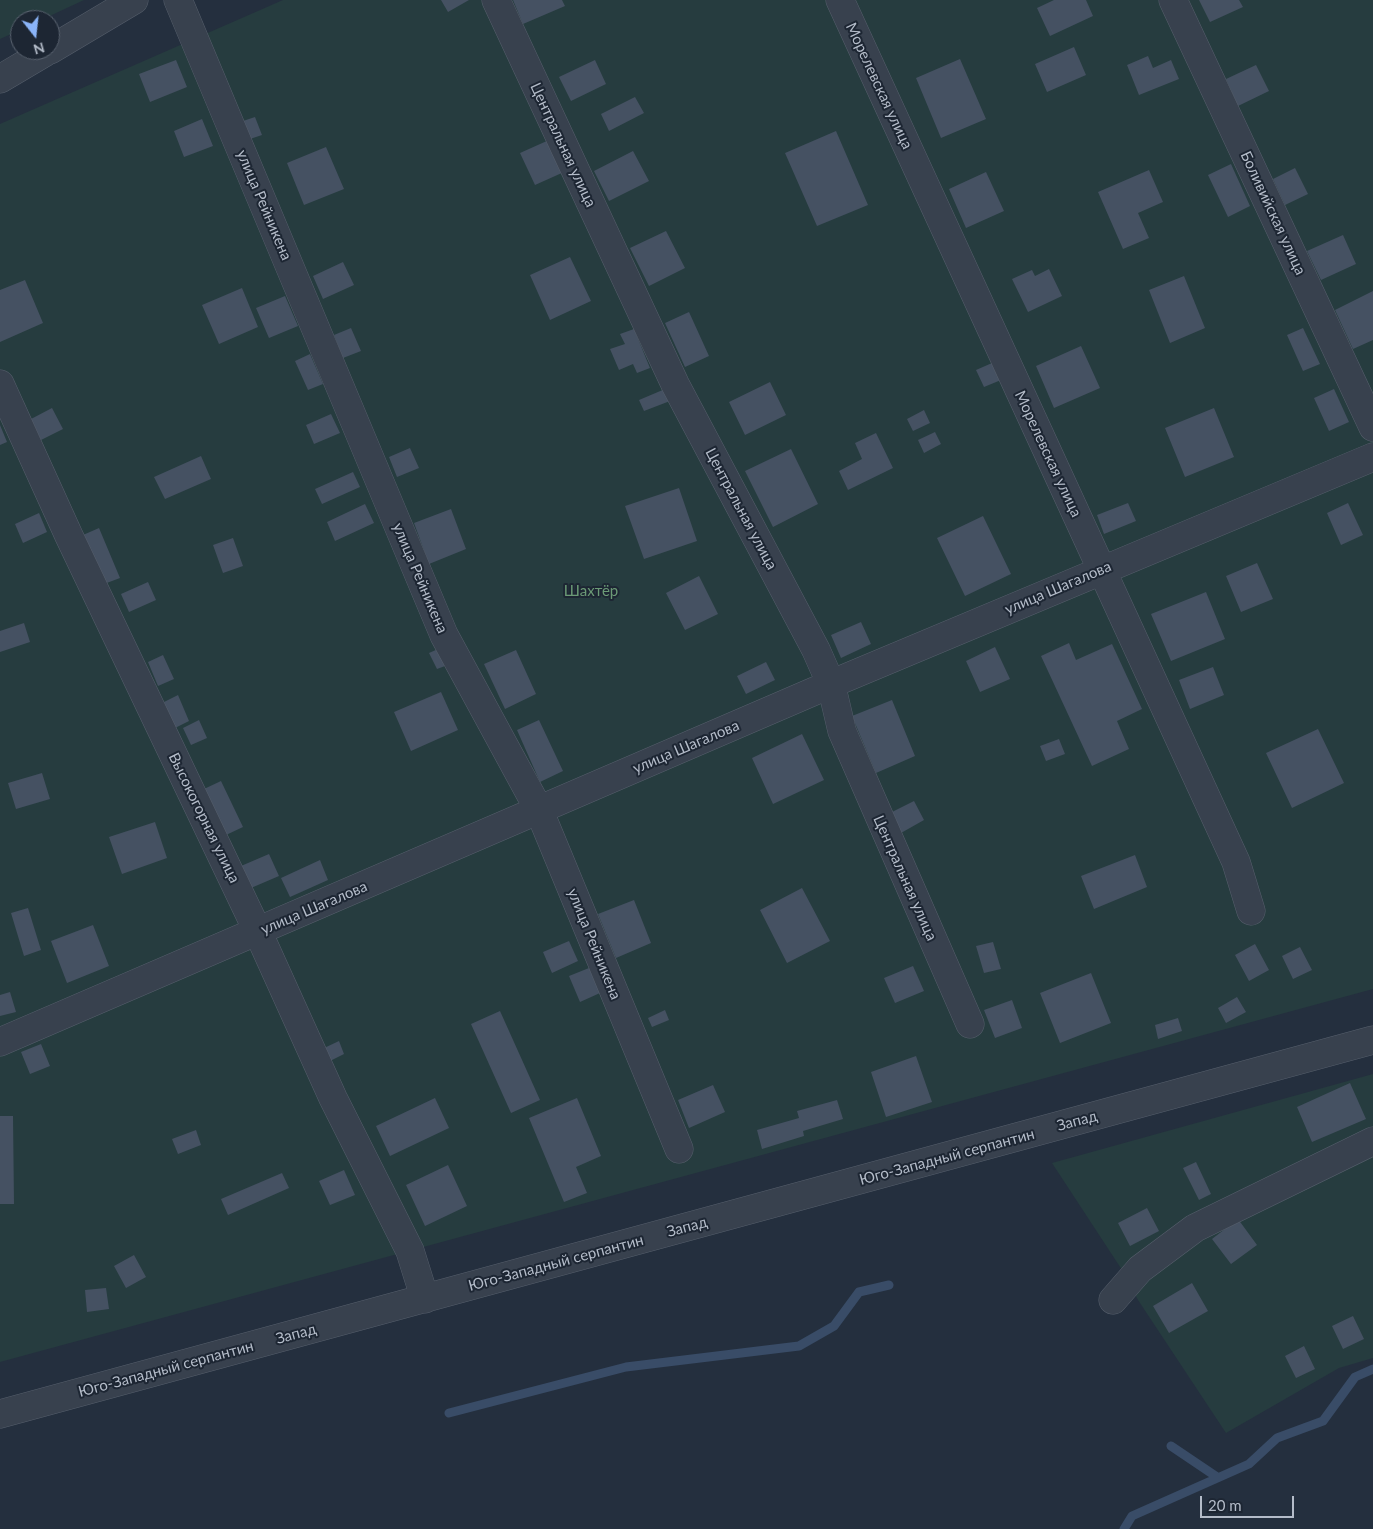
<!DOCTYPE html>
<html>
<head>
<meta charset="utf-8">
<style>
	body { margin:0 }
	#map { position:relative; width:1373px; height:1529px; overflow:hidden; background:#242f3e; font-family:Lato,sans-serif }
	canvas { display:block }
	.north { position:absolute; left:10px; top:10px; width:50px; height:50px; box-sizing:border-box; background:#1d2633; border:1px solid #59626f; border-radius:50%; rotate:164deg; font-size:14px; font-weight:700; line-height:20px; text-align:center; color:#b4bcc9 }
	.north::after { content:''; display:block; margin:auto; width:18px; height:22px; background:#8ab4f8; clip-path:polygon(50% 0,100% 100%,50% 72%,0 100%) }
	.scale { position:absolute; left:1200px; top:1496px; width:94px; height:22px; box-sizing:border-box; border:2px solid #b4bcc9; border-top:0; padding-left:6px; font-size:15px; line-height:18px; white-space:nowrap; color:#b4bcc9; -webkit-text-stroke:4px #1d2633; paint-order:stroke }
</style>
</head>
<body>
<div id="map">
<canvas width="1373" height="1529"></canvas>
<div class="north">N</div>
<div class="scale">20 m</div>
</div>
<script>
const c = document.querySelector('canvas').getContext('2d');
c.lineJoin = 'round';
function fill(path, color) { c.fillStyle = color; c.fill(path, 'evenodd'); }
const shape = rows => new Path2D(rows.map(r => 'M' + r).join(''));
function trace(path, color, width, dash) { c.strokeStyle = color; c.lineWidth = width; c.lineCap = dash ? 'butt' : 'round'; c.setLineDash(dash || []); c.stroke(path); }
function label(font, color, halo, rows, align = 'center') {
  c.font = font + ' Lato,sans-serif'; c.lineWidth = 4; c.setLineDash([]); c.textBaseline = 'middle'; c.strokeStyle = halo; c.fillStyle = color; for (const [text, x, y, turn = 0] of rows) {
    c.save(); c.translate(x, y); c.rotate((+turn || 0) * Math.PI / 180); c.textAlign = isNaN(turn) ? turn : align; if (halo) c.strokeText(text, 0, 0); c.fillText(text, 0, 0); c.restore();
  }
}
fill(shape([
	[0,0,84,0,41,20,20,20,20,30,0,39],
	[283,0,1373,0,1373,989,0,1362,0,124],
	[1373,1074,1373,1358,1339,1368,1226,1433,1138,1300,1124,1273,1052,1163]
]), '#263c3f');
trace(shape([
	[449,1413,626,1367,799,1346,834,1326,859,1292,889,1285],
	[1171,1446,1217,1477],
	[1124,1529,1132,1516,1249,1464,1277,1438,1323,1421,1355,1377,1373,1369]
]), '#394c67', 9);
fill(shape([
	[441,0,469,0,448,12],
	[513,0,562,0,565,6,523,24],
	[1054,0,1086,0,1093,16,1050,36,1037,8],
	[1199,0,1239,0,1243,7,1210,22],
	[1074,47,1086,75,1047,92,1035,64],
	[1148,56,1153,68,1171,60,1179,79,1139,95,1127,65],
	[960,59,986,119,941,138,916,78],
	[176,60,187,87,150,102,139,74],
	[595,60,606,84,571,101,559,77],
	[1256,65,1269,91,1238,106,1226,79],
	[635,97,644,113,609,131,601,114],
	[255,117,262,135,250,139,243,121],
	[202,119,213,146,184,157,174,131],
	[836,131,868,205,817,226,785,153],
	[549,140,564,172,535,185,520,153],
	[326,147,344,189,304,205,287,163],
	[633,151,649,181,609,201,594,171],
	[1231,164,1250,206,1228,217,1208,175],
	[1295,168,1308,194,1285,205,1273,179],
	[1149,170,1163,202,1138,213,1149,238,1123,249,1098,192],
	[986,172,1004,211,966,228,949,189],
	[666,231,685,268,649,286,630,248],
	[1343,235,1356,264,1321,280,1307,251],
	[570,257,591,301,550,320,530,275],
	[343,262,354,285,323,299,313,276],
	[1049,269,1062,296,1028,312,1012,279,1032,270,1035,276],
	[1184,276,1205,328,1170,343,1149,290],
	[25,280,43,323,0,342,0,290],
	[242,288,258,327,219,344,202,305],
	[1373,291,1373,340,1353,349,1335,310],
	[285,296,298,326,269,338,256,308],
	[689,312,709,356,685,367,665,323],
	[351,328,361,351,343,358,334,335],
	[1303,328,1320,364,1303,371,1287,335],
	[634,329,650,368,637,373,633,364,619,370,610,349,625,344,620,334],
	[1081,346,1100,388,1054,408,1036,366],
	[310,354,323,384,308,390,295,361],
	[992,363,1001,380,984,387,976,370],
	[770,382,786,415,745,435,729,402],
	[665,389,670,401,644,411,639,400],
	[1334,389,1349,422,1329,431,1314,398],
	[52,408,63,429,41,440,31,419],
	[1214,408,1234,457,1185,477,1165,428],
	[924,410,930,423,913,431,907,419],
	[331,414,340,433,314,444,306,425],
	[0,425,7,442,0,445],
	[935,432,941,444,924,453,918,440],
	[876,433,893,468,848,490,839,471,862,459,855,443],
	[410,448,419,468,397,477,389,457],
	[791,449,818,504,773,527,745,471],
	[201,456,211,479,165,499,154,477],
	[353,472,360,487,322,504,315,489],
	[679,488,697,541,644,559,625,506],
	[1128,503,1136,521,1104,534,1097,515],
	[1348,503,1363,535,1341,545,1327,513],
	[365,504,374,523,335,541,327,522],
	[451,509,466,549,429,564,414,523],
	[39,513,47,532,23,543,15,524],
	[983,516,1011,574,965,596,937,538],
	[99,528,120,578,104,584,83,535],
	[233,538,243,566,223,573,213,545],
	[1257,563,1273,599,1241,612,1226,576],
	[699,576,718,614,685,630,666,593],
	[148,582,156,600,129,612,121,594],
	[1206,592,1225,639,1171,661,1151,614],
	[861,622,871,644,841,658,831,635],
	[24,623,30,642,0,652,0,631],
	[1069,643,1076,660,1112,644,1142,709,1117,721,1129,749,1092,766,1041,656],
	[995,647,1010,679,980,692,966,661],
	[438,649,445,666,437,669,429,653],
	[516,650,536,694,505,709,484,664],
	[163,655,174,679,158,686,148,662],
	[766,662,775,680,746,694,737,676],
	[1213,667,1224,695,1190,709,1179,680],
	[441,692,458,730,411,751,394,712],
	[178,695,189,721,175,728,164,702],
	[892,700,915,756,876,773,852,716],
	[199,720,207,738,191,745,183,728],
	[539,720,563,771,540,782,517,730],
	[1318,729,1344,783,1292,808,1266,753],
	[802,734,824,780,773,804,752,758],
	[1059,739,1065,754,1046,761,1040,746],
	[42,773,50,799,16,809,8,783],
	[221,781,243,827,226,835,204,789],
	[914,801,924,820,901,833,890,813],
	[155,822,167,858,122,874,109,837],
	[269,854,279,876,251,888,241,866],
	[1135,855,1147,887,1094,909,1081,876],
	[320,860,328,880,290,897,281,878],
	[802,888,830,941,787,963,760,910],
	[634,900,651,943,616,958,598,914],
	[28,908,41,950,24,956,11,913],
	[93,925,109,966,67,983,51,941],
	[569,941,578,961,552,973,543,952],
	[993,942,1001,969,984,973,976,946],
	[1255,944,1269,970,1249,981,1235,955],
	[1300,947,1312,970,1293,979,1282,956],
	[913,966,924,991,895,1003,884,978],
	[589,968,600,993,580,1002,569,976],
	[1091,973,1111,1023,1060,1043,1040,993],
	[10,992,16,1012,0,1016,0,995],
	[1237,997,1246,1012,1226,1023,1218,1008],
	[1012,1000,1022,1028,995,1038,984,1010],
	[665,1010,669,1020,652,1027,648,1018],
	[500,1011,540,1100,511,1113,471,1024],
	[1178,1018,1182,1031,1158,1039,1155,1025],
	[339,1041,344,1054,328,1062,322,1049],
	[41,1044,50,1066,30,1074,21,1052],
	[916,1056,932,1102,886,1117,871,1072],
	[1350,1083,1366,1119,1312,1142,1297,1107],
	[713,1085,725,1112,689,1128,678,1100],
	[435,1098,449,1128,390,1156,376,1126],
	[577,1098,601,1156,576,1167,587,1193,564,1202,529,1118],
	[837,1100,843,1119,803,1131,804,1136,762,1149,757,1130,799,1118,797,1111],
	[0,1116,13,1116,14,1204,0,1204],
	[196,1130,201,1145,178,1154,172,1139],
	[1196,1162,1211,1194,1199,1200,1183,1168],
	[448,1165,467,1206,425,1226,406,1185],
	[344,1170,355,1195,330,1205,319,1181],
	[282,1173,289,1188,228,1215,221,1199],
	[1147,1208,1159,1231,1130,1246,1118,1223],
	[1238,1219,1257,1245,1231,1264,1212,1239],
	[134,1255,146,1277,126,1288,114,1266],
	[1192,1283,1208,1311,1169,1333,1153,1306],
	[106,1288,109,1309,87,1312,85,1290],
	[1353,1316,1364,1339,1343,1349,1332,1326],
	[1304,1346,1315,1369,1296,1378,1285,1356]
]), '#455162');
const minor = shape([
	[178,0,444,635,539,810,679,1149],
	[496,0,675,384,816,650,831,684,842,731,970,1024],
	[840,0,1236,862,1251,911],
	[1173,0,1373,427],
	[50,50,134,0],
	[0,79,49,50],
	[0,384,69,536,258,932,333,1098,410,1251,425,1299],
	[0,1042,831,684,1373,457],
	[1113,1300,1140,1269,1195,1228,1373,1141],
	[0,1414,1373,1040]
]);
trace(minor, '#565f6c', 29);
trace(minor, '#38414e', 28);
label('15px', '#b4bcc9', '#1d2633', [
	["Морелевская улица",879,86,65],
	["Центральная улица",563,145,65],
	["улица Рейникена",264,205,67],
	["Боливийская улица",1273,213,65],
	["Морелевская улица",1048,454,65],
	["Центральная улица",741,509,62],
	["улица Рейникена",420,578,67],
	["улица Шагалова",1058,588,-23],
	["улица Шагалова",686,747,-23],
	["Высокогорная улица",204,818,64],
	["Центральная улица",905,878,66],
	["улица Шагалова",314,908,-23],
	["улица Рейникена",594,944,68],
	["Запад",1077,1121,-15],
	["Юго-Западный серпантин",947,1157,-15],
	["Запад",687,1227,-15],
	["Юго-Западный серпантин",556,1263,-15],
	["Запад",296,1334,-15],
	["Юго-Западный серпантин",166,1369,-15]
]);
label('15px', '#6b9a76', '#1d2633', [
	["Шахтёр",591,591]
]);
</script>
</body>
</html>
